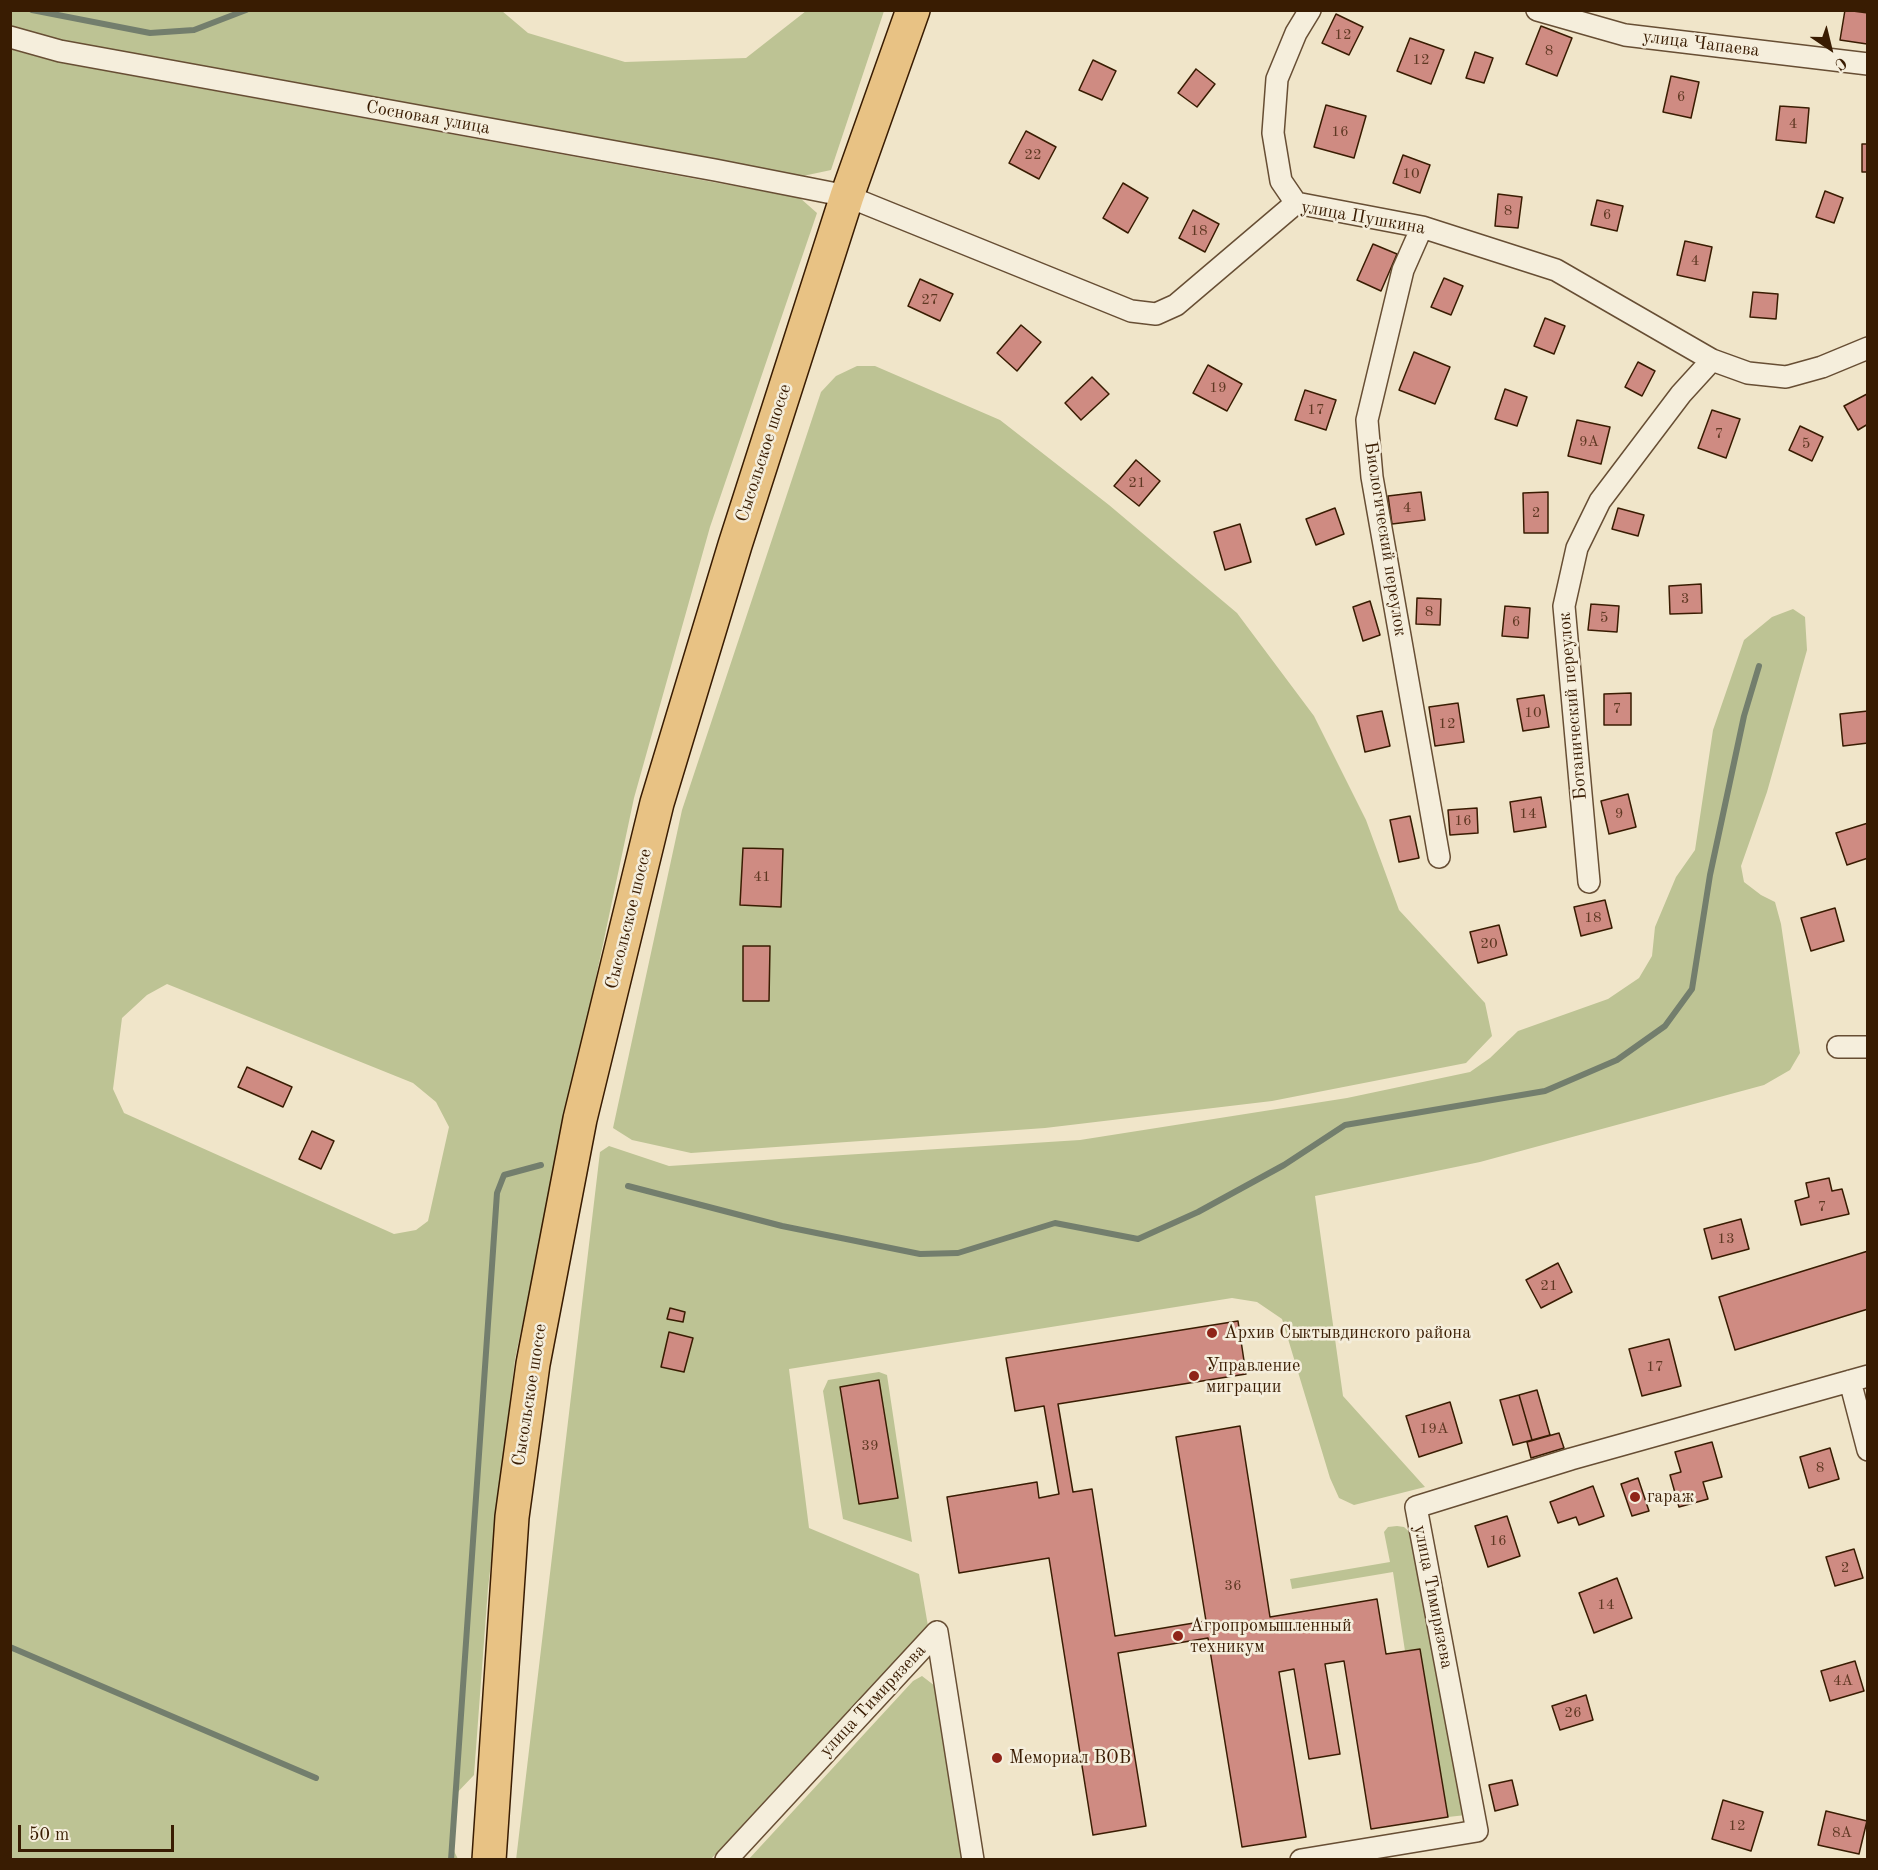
<!DOCTYPE html>
<html>
<head>
<meta charset="utf-8">
<style>
	body { margin:0 }
	#map { position:relative; width:1878px; height:1870px; overflow:hidden; background:#f0e5c9; font-family:"Old Standard TT",serif }
	canvas { display:block }
	.frame { position:absolute; inset:0; border:12px solid #391c02; pointer-events:none }
	.north { position:absolute; left:1800px; top:18px; width:60px; height:60px; -webkit-text-stroke:4px #f5eedc; paint-order:stroke; rotate:145deg; font-size:16px; font-weight:700; line-height:24px; text-align:center; color:#391c02 }
	.north::after { content:''; display:block; margin:auto; width:21px; height:27px; background:#391c02; clip-path:polygon(50% 0,100% 100%,50% 72%,0 100%) }
	.scale { position:absolute; left:18px; top:1825px; width:156px; height:27px; box-sizing:border-box; border:3px solid #391c02; border-top:0; padding-left:8px; font-size:18px; line-height:21px; white-space:nowrap; color:#391c02; -webkit-text-stroke:4px #f5eedc; paint-order:stroke }
</style>
</head>
<body>
<div id="map">
<canvas width="1878" height="1870"></canvas>
<div class="frame"></div>
<div class="north">С</div>
<div class="scale">50 m</div>
</div>
<script>
const c = document.querySelector('canvas').getContext('2d');
c.lineJoin = 'round';
function fill(path, color) { c.fillStyle = color; c.fill(path, 'evenodd'); }
const shape = rows => new Path2D(rows.map(r => 'M' + r).join(''));
function trace(path, color, width, dash) { c.strokeStyle = color; c.lineWidth = width; c.lineCap = dash ? 'butt' : 'round'; c.setLineDash(dash || []); c.stroke(path); }
function label(font, color, halo, rows, align = 'center') {
  c.font = font + ' "Old Standard TT",serif'; c.lineWidth = 5; c.setLineDash([]); c.textBaseline = 'middle'; c.strokeStyle = halo; c.fillStyle = color; for (const [text, x, y, turn = 0] of rows) {
    c.save(); c.translate(x, y); c.rotate((+turn || 0) * Math.PI / 180); c.textAlign = isNaN(turn) ? turn : align; if (halo) c.strokeText(text, 0, 0); c.fillText(text, 0, 0); c.restore();
  }
}
fill(shape([
	[10,11,502,11,528,33,625,62,746,58,806,11,884,11,831,170,803,176,62,41,11,26],
	[10,49,57,62,800,198,817,213,710,527,634,798,515,1359,488,1588,474,1775,454,1796,453,1849,458,1859,11,1859],
	[167,984,413,1083,436,1102,449,1127,428,1221,416,1230,394,1234,124,1113,113,1089,122,1018,147,995],
	[857,366,875,366,1000,420,1109,505,1237,613,1314,716,1366,820,1399,910,1485,1003,1492,1036,1466,1063,1272,1101,1045,1128,691,1153,632,1140,613,1128,682,810,821,392,836,376],
	[1793,609,1805,617,1807,650,1767,792,1741,866,1744,882,1761,895,1775,902,1781,924,1800,1053,1790,1070,1764,1085,1480,1162,1315,1196,1343,1396,1425,1487,1354,1505,1339,1498,1330,1478,1282,1319,1257,1302,1232,1298,789,1369,809,1528,919,1574,928,1626,711,1859,516,1860,600,1152,609,1146,669,1166,1080,1140,1347,1098,1470,1072,1490,1058,1518,1031,1608,999,1639,978,1652,956,1655,927,1676,877,1695,850,1713,730,1744,640,1772,617],
	[879,1372,887,1375,912,1542,843,1519,823,1391,828,1380],
	[1397,1526,1404,1527,1413,1535,1466,1815,1448,1817,1420,1650,1405,1651,1393,1572,1292,1589,1290,1579,1390,1562,1384,1532,1388,1527],
	[922,1676,935,1686,964,1859,748,1860,913,1681]
]), '#bdc394');
trace(shape([
	[32,10,150,33,194,30,246,10],
	[628,1186,782,1226,920,1254,958,1253,1055,1223,1138,1239,1198,1212,1284,1165,1345,1125,1545,1091,1617,1060,1665,1026,1692,989,1710,875,1744,716,1759,666],
	[10,1647,316,1778],
	[451,1860,497,1193,504,1175,541,1165]
]), '#737e6d', 6);
const building = shape([
	[1845,10,1868,13,1867,44,1840,40,1845,10],
	[1336,14,1363,27,1349,55,1322,43,1336,14],
	[1541,26,1572,38,1557,76,1526,64,1541,26],
	[1410,38,1444,50,1431,84,1397,71,1410,38],
	[1475,52,1493,58,1484,83,1466,78,1475,52],
	[1093,60,1116,71,1102,100,1079,90,1093,60],
	[1196,69,1215,84,1197,107,1178,93,1196,69],
	[1671,76,1699,82,1691,118,1663,112,1671,76],
	[1326,105,1366,116,1354,158,1314,147,1326,105],
	[1780,106,1809,108,1806,143,1776,140,1780,106],
	[1026,131,1056,147,1039,179,1009,163,1026,131],
	[1862,144,1868,144,1868,172,1862,172,1862,144],
	[1403,155,1430,165,1420,193,1393,183,1403,155],
	[1123,183,1148,198,1128,233,1103,218,1123,183],
	[1825,191,1843,198,1834,223,1816,217,1825,191],
	[1498,194,1522,197,1518,228,1495,226,1498,194],
	[1597,200,1623,206,1617,231,1591,225,1597,200],
	[1193,210,1219,224,1205,252,1179,238,1193,210],
	[1685,241,1712,247,1705,281,1677,275,1685,241],
	[1373,244,1397,254,1381,291,1357,280,1373,244],
	[1444,278,1463,286,1451,315,1431,307,1444,278],
	[920,279,953,294,940,321,908,306,920,279],
	[1753,292,1778,294,1776,319,1750,317,1753,292],
	[1545,318,1565,326,1554,354,1534,346,1545,318],
	[1021,325,1041,342,1017,371,997,353,1021,325],
	[1414,352,1450,367,1435,404,1399,390,1414,352],
	[1638,362,1655,371,1642,396,1625,387,1638,362],
	[1208,365,1242,384,1227,411,1193,393,1208,365],
	[1092,377,1109,394,1081,420,1065,403,1092,377],
	[1505,389,1527,397,1517,426,1495,419,1505,389],
	[1305,390,1336,400,1326,430,1295,420,1305,390],
	[1867,394,1868,424,1858,430,1844,406,1867,394],
	[1712,410,1740,419,1726,458,1698,448,1712,410],
	[1577,420,1610,427,1601,464,1568,456,1577,420],
	[1800,426,1823,437,1812,461,1789,450,1800,426],
	[1136,460,1160,481,1139,506,1114,486,1136,460],
	[1421,492,1425,520,1392,524,1388,496,1421,492],
	[1548,492,1548,533,1524,533,1523,493,1548,492],
	[1335,508,1344,534,1316,545,1306,519,1335,508],
	[1618,508,1644,515,1638,536,1612,529,1618,508],
	[1240,524,1251,562,1225,570,1214,532,1240,524],
	[1701,584,1702,613,1670,614,1669,586,1701,584],
	[1417,598,1441,599,1440,625,1416,624,1417,598],
	[1370,601,1380,635,1363,641,1353,607,1370,601],
	[1591,604,1619,606,1617,632,1588,630,1591,604],
	[1505,606,1530,608,1528,638,1502,636,1505,606],
	[1631,693,1631,725,1604,725,1604,694,1631,693],
	[1544,695,1549,727,1523,731,1517,699,1544,695],
	[1458,703,1464,742,1435,746,1429,707,1458,703],
	[1382,711,1390,746,1365,752,1357,716,1382,711],
	[1868,711,1868,743,1843,746,1840,714,1868,711],
	[1628,794,1636,827,1609,834,1601,801,1628,794],
	[1541,797,1546,827,1514,832,1510,802,1541,797],
	[1477,808,1478,833,1450,835,1448,810,1477,808],
	[1410,816,1419,858,1399,862,1390,820,1410,816],
	[1868,823,1868,858,1847,865,1836,833,1868,823],
	[743,848,783,849,781,907,740,905,743,848],
	[1605,900,1612,928,1581,936,1574,907,1605,900],
	[1835,908,1844,941,1811,951,1801,918,1835,908],
	[1499,925,1507,955,1478,963,1470,932,1499,925],
	[743,946,770,946,769,1001,743,1001,743,946],
	[247,1067,292,1087,283,1107,238,1087,247,1067],
	[312,1131,334,1141,321,1169,299,1159,312,1131],
	[1829,1178,1832,1191,1842,1189,1849,1214,1801,1225,1795,1201,1809,1197,1806,1183,1829,1178],
	[1741,1219,1749,1249,1712,1259,1704,1229,1741,1219],
	[1868,1251,1868,1309,1735,1350,1719,1297,1868,1251],
	[1558,1263,1572,1292,1541,1308,1526,1280,1558,1263],
	[670,1308,685,1312,683,1322,667,1319,670,1308],
	[1238,1321,1246,1374,1058,1404,1073,1492,1092,1489,1115,1636,1206,1621,1176,1437,1240,1426,1270,1617,1377,1599,1386,1654,1420,1649,1448,1817,1371,1829,1344,1661,1325,1664,1340,1754,1309,1759,1294,1669,1279,1672,1306,1837,1242,1847,1208,1638,1118,1653,1146,1826,1093,1835,1049,1558,959,1573,947,1497,1037,1482,1039,1498,1059,1494,1044,1406,1015,1411,1006,1358,1238,1321],
	[669,1332,693,1338,684,1372,661,1367,669,1332],
	[1669,1339,1681,1386,1642,1396,1629,1349,1669,1339],
	[879,1380,898,1498,859,1504,840,1387,879,1380],
	[1537,1390,1550,1435,1532,1440,1519,1395,1537,1390],
	[1519,1395,1532,1440,1513,1445,1500,1400,1519,1395],
	[1450,1402,1462,1443,1419,1457,1406,1416,1450,1402],
	[1559,1433,1564,1448,1531,1458,1527,1442,1559,1433],
	[1712,1442,1722,1477,1703,1482,1708,1499,1679,1507,1670,1475,1681,1472,1675,1452,1712,1442],
	[1830,1448,1839,1479,1809,1488,1800,1457,1830,1448],
	[1638,1478,1649,1511,1632,1516,1621,1484,1638,1478],
	[1593,1486,1604,1516,1579,1525,1576,1517,1558,1523,1550,1502,1593,1486],
	[1507,1516,1520,1556,1488,1567,1475,1526,1507,1516],
	[1854,1549,1863,1578,1835,1586,1826,1557,1854,1549],
	[1617,1578,1632,1618,1594,1633,1579,1593,1617,1578],
	[1855,1661,1864,1691,1830,1701,1821,1671,1855,1661],
	[1586,1695,1593,1720,1560,1730,1552,1706,1586,1695],
	[1512,1780,1518,1805,1495,1811,1489,1785,1512,1780],
	[1723,1800,1763,1812,1751,1851,1712,1839,1723,1800],
	[1826,1811,1867,1821,1859,1854,1818,1845,1826,1811]
]);
fill(building, '#cf8b82');
trace(building, '#391c02', 1.5);
const street = shape([
	[1537,10,1625,35,1868,64],
	[10,37,60,51,715,170,847,196,1131,311,1156,314,1176,305,1296,203,1422,227,1556,270,1712,360,1748,373,1786,377,1822,367,1868,348],
	[1296,203,1281,181,1273,133,1277,79,1296,33,1310,10],
	[1422,227,1403,270,1367,420,1372,477,1439,857],
	[1589,882,1564,606,1577,548,1600,501,1681,394,1712,360],
	[1838,1047,1868,1047],
	[1850,1381,1868,1450],
	[937,1632,973,1860],
	[726,1860,937,1632],
	[1301,1860,1477,1831,1416,1507,1571,1459,1868,1376]
]);
const highway = shape([
	[489,1860,512,1517,533,1364,580,1119,657,803,735,545,847,196,913,10]
]);
trace(street, '#674e34', 24);
trace(highway, '#391c02', 36);
trace(street, '#f5eedc', 21);
trace(highway, '#e8c284', 33);
for (const [x, y, r, color] of [
	[1212,1333,6,"#8f2418"],
	[1194,1376,6,"#8f2418"],
	[1635,1497,6,"#8f2418"],
	[1178,1636,6,"#8f2418"],
	[997,1758,6,"#8f2418"]
]) { const dot = new Path2D(); dot.arc(x, y, r, 0, 2 * Math.PI); c.fillStyle = color; c.fill(dot); trace(dot, '#f5eedc', 2); }
label('15px', '#5e3822', null, [
	["12",1343,35],
	["8",1549,51],
	["12",1421,60],
	["6",1681,97],
	["4",1793,124],
	["16",1340,132],
	["22",1033,155],
	["10",1411,174],
	["8",1508,211],
	["6",1607,215],
	["18",1199,231],
	["4",1695,261],
	["27",930,300],
	["19",1218,388],
	["17",1316,410],
	["7",1719,434],
	["9А",1589,442],
	["5",1806,444],
	["21",1137,483],
	["4",1407,508],
	["2",1536,513],
	["3",1685,599],
	["8",1429,612],
	["5",1604,618],
	["6",1516,622],
	["7",1617,709],
	["10",1533,713],
	["12",1447,724],
	["14",1528,814],
	["9",1619,814],
	["16",1463,821],
	["41",762,877],
	["18",1593,918],
	["20",1489,944],
	["7",1822,1207],
	["13",1726,1239],
	["21",1549,1286],
	["17",1655,1367],
	["19А",1434,1429],
	["39",870,1446],
	["8",1820,1468],
	["16",1498,1541],
	["2",1845,1568],
	["36",1233,1586],
	["14",1606,1605],
	["4А",1843,1681],
	["26",1573,1713],
	["12",1737,1826],
	["8А",1842,1833]
]);
label('18px', '#391c02', '#f5eedc', [
	["улица Чапаева",1701,44,7],
	["Сосновая улица",428,118,10],
	["улица Пушкина",1363,218,10],
	["Сысольское шоссе",764,453,-72],
	["Биологический переулок",1385,539,81],
	["Ботанический переулок",1573,706,-95],
	["Сысольское шоссе",629,919,-76],
	["Сысольское шоссе",530,1395,-81],
	["улица Тимирязева",1433,1597,79],
	["улица Тимирязева",873,1701,-47]
]);
label('18px', '#391c02', '#f5eedc', [
	["Архив Сыктывдинского района",1224,1333],
	["Управление",1206,1366],
	["миграции",1206,1387],
	["гараж",1647,1497],
	["Агропромышленный",1190,1626],
	["техникум",1190,1647],
	["Мемориал ВОВ",1009,1758]
], 'left');
</script>
</body>
</html>
